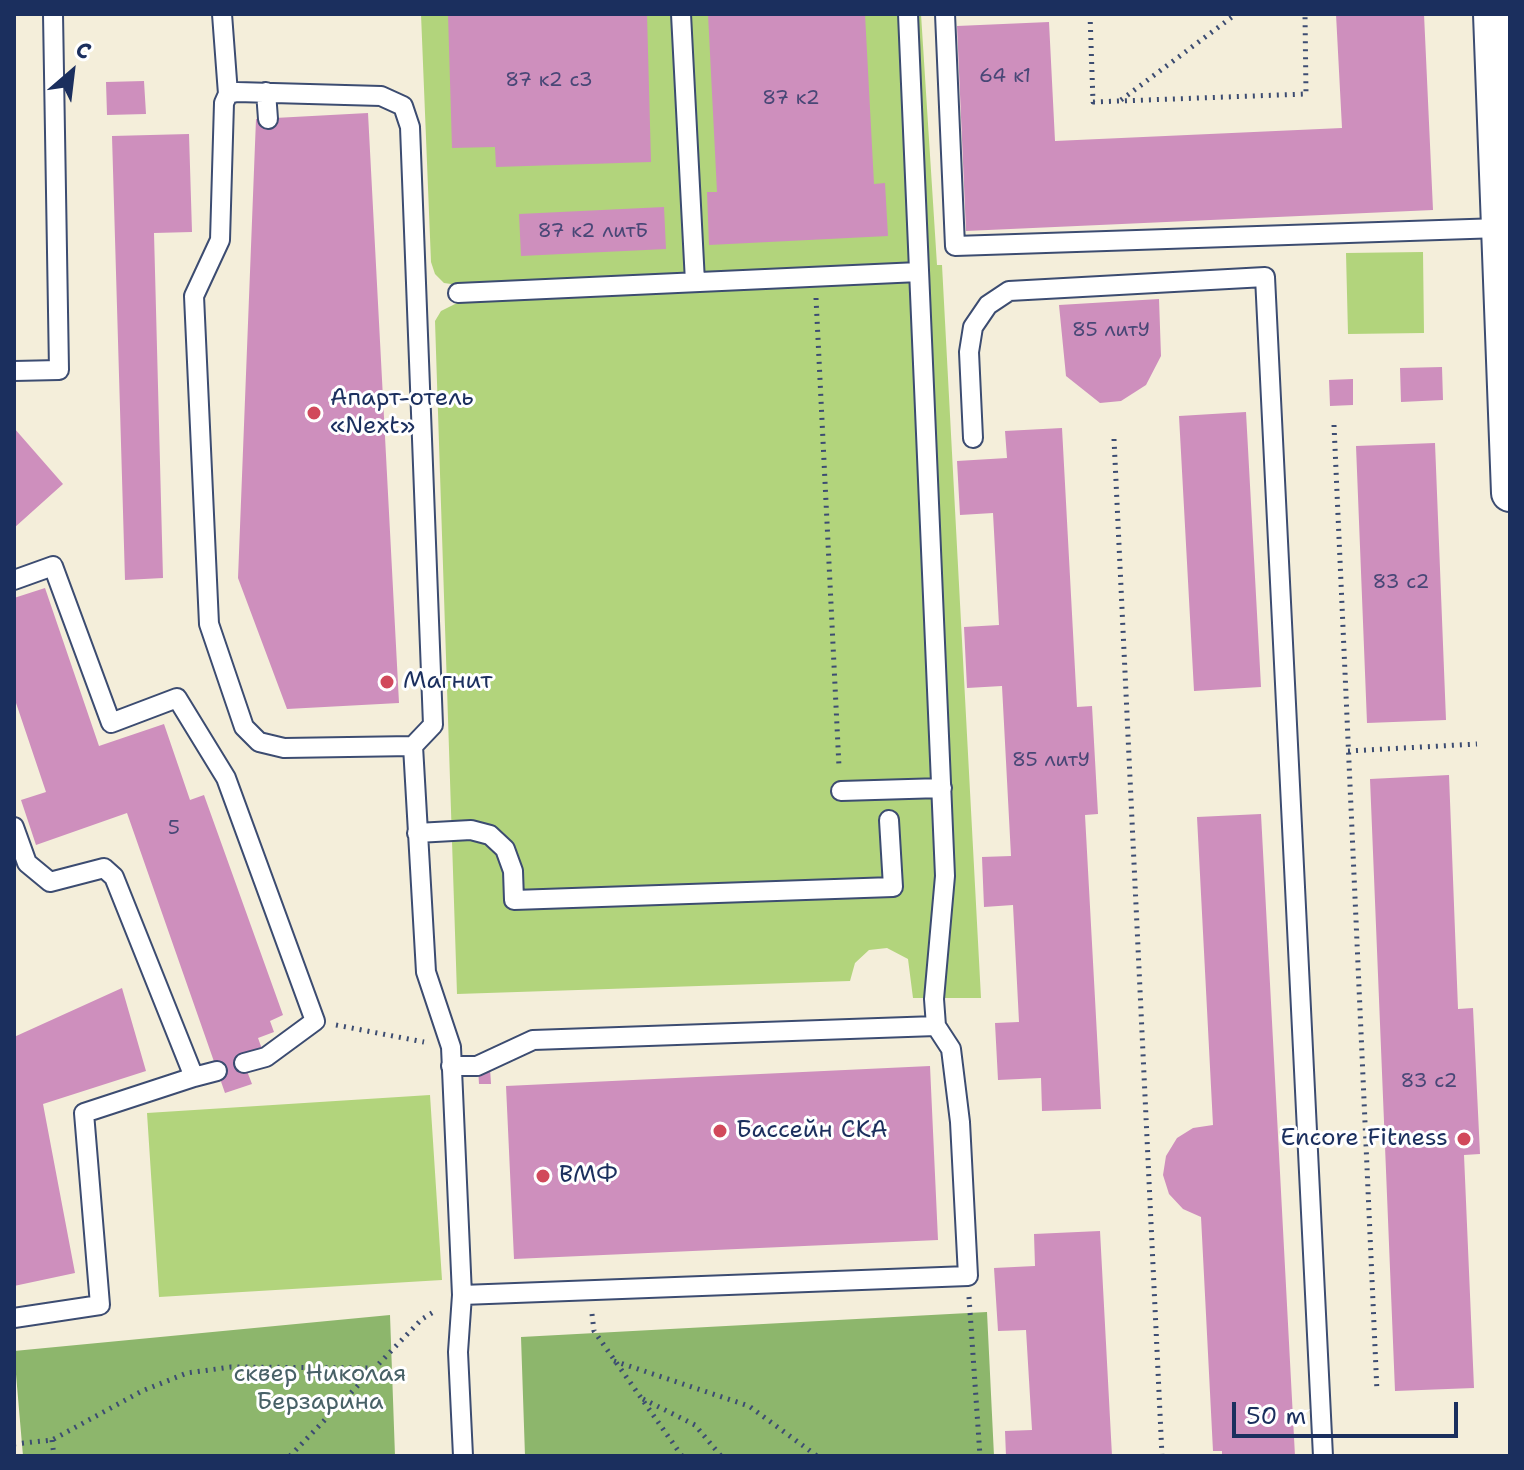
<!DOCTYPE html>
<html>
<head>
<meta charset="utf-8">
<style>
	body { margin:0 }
	#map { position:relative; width:1524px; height:1470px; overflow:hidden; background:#f4eeda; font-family:"Shantell Sans",sans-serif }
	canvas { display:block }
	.frame { position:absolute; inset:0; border:16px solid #1b2f5e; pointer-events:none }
	.north { position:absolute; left:32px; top:32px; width:80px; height:80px; -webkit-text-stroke:6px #fff; paint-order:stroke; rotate:28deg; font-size:22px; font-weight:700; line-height:32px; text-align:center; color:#1b2f5e }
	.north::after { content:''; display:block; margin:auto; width:28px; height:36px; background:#1b2f5e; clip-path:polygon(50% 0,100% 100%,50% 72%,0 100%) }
	.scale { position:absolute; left:1232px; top:1402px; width:226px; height:36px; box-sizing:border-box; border:4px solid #1b2f5e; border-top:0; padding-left:10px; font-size:24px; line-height:28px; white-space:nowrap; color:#1b2f5e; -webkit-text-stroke:6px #fff; paint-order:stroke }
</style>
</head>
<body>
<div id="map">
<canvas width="1524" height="1470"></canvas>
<div class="frame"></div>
<div class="north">С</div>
<div class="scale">50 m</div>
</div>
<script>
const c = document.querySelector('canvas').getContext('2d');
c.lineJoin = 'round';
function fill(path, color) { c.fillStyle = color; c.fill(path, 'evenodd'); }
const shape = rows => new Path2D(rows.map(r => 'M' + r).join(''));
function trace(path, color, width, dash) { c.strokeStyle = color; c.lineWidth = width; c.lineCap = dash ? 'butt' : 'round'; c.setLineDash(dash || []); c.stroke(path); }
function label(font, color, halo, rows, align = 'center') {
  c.font = font + ' "Shantell Sans",sans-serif'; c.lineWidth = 6; c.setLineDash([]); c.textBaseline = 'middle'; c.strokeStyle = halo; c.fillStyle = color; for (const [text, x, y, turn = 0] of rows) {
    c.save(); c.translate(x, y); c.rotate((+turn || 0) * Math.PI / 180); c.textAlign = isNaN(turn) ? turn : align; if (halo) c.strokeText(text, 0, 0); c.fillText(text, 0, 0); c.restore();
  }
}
fill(shape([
	[421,14,921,14,937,265,942,265,981,998,913,998,908,959,887,948,869,950,855,963,850,981,457,994,435,321,441,311,459,302,458,285,444,283,435,274,431,262],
	[1423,252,1424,333,1348,334,1346,253],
	[430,1095,442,1280,159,1297,147,1113]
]), '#b2d47c');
fill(shape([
	[987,1312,994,1456,525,1456,521,1337],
	[390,1315,395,1456,23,1456,14,1351]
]), '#8db66c');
fill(shape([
	[448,14,647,14,651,162,496,167,495,147,452,148],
	[708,14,865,14,874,184,885,183,888,236,709,245,707,192,717,192],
	[1336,14,1424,14,1433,210,966,231,957,26,1049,22,1055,141,1342,128],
	[144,81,146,114,107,115,106,82],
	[368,113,399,703,287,709,238,578,256,119],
	[189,134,192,232,154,233,163,578,125,580,112,136],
	[664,207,666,249,521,256,519,214],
	[1159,299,1161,356,1146,385,1121,401,1100,403,1066,376,1059,305],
	[1442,367,1443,400,1401,402,1400,368],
	[1353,379,1353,405,1330,406,1329,380],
	[1246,412,1261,687,1194,691,1179,416],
	[14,428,63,484,14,528],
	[1062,428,1077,707,1092,706,1098,814,1085,815,1101,1109,1042,1111,1041,1078,998,1080,995,1023,1019,1022,1013,905,984,907,982,857,1011,856,1002,686,967,688,964,627,999,625,993,513,960,515,957,461,1007,458,1005,431],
	[1435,443,1446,720,1367,723,1356,446],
	[45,588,99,746,164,724,190,800,204,795,283,1015,270,1021,274,1032,258,1038,262,1049,242,1058,252,1084,225,1093,127,813,36,845,21,800,46,792,14,697,14,598],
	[1449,775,1458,1009,1473,1008,1480,1154,1464,1155,1474,1388,1395,1391,1370,779],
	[1261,814,1295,1456,1222,1456,1222,1451,1213,1451,1201,1217,1183,1209,1169,1194,1163,1175,1166,1156,1177,1138,1193,1128,1213,1125,1197,817],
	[122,988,146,1071,43,1104,75,1273,14,1286,14,1037],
	[930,1066,938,1240,514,1259,506,1086],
	[478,1068,490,1068,491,1084,479,1084],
	[1100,1231,1112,1456,1006,1456,1005,1431,1032,1430,1026,1330,998,1331,994,1268,1035,1266,1034,1234]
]), '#ce8fbd');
const service = shape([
	[222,14,228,94],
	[681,14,695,282],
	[908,14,945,876,934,999,936,1026],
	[945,14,955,246,1500,228],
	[266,92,268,119],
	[458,293,919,272],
	[14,371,59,370,53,14],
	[973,438,969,352,973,327,988,305,1009,291,1265,277,1323,1456],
	[14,580,53,566,111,723,177,698,226,778,315,1021,266,1057,244,1063],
	[413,746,284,748,259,742,244,727,209,624,194,296,220,240,224,103,228,94,237,92,381,96,403,106,410,127,433,725,413,746,426,972,451,1047,462,1295,458,1352,463,1456],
	[841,791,942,788],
	[14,827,27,863,50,882,104,868,114,877,194,1077,84,1113,100,1305,14,1318],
	[417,833,471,830,490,835,505,849,513,871,514,900,893,887,889,820],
	[451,1066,477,1066,533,1040,936,1026,951,1049,960,1122,968,1276,462,1295],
	[194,1077,217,1071]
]);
const minor = shape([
	[1492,14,1510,493]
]);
trace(service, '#3c4c71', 22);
trace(minor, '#3c4c71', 40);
trace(shape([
	[1090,14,1093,102,1306,94,1305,14],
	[1121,100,1236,14],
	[816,298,839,767],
	[1334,425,1377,1392],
	[1114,439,1162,1456],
	[1348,751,1477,744],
	[336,1025,424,1042],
	[969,1297,980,1456],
	[592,1314,594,1331,682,1456],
	[614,1361,749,1406,817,1456],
	[643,1399,695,1425,721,1456],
	[52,1440,54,1456],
	[14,1444,52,1440,142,1391,187,1373,231,1367,373,1368],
	[290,1456,422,1319,437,1310]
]), '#3c4c71', 5, [2, 6]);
trace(service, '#fff', 18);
trace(minor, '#fff', 36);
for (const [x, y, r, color] of [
	[314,413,8,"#d1495b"],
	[387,682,8,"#d1495b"],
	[720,1131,8,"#d1495b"],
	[1464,1139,8,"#d1495b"],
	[543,1176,8,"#d1495b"]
]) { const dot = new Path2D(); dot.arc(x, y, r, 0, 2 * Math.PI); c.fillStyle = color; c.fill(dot); trace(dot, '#fff', 3); }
label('20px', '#484776', null, [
	["64 к1",1005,77],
	["87 к2 с3",549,81],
	["87 к2",791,99],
	["87 к2 литБ",593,232],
	["85 литУ",1111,331],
	["83 с2",1401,583],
	["85 литУ",1051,761],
	["5",174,829],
	["83 с2",1429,1082]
]);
label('24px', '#1b2f5e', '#fff', [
	["Апарт-отель",330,399],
	["«Next»",330,427],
	["Магнит",403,682],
	["Бассейн СКА",736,1131],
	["Encore Fitness",1448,1139,"right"],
	["ВМФ",559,1176]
], 'left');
label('24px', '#486167', '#fff', [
	["сквер Николая",320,1375],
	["Берзарина",320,1403]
]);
</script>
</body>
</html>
